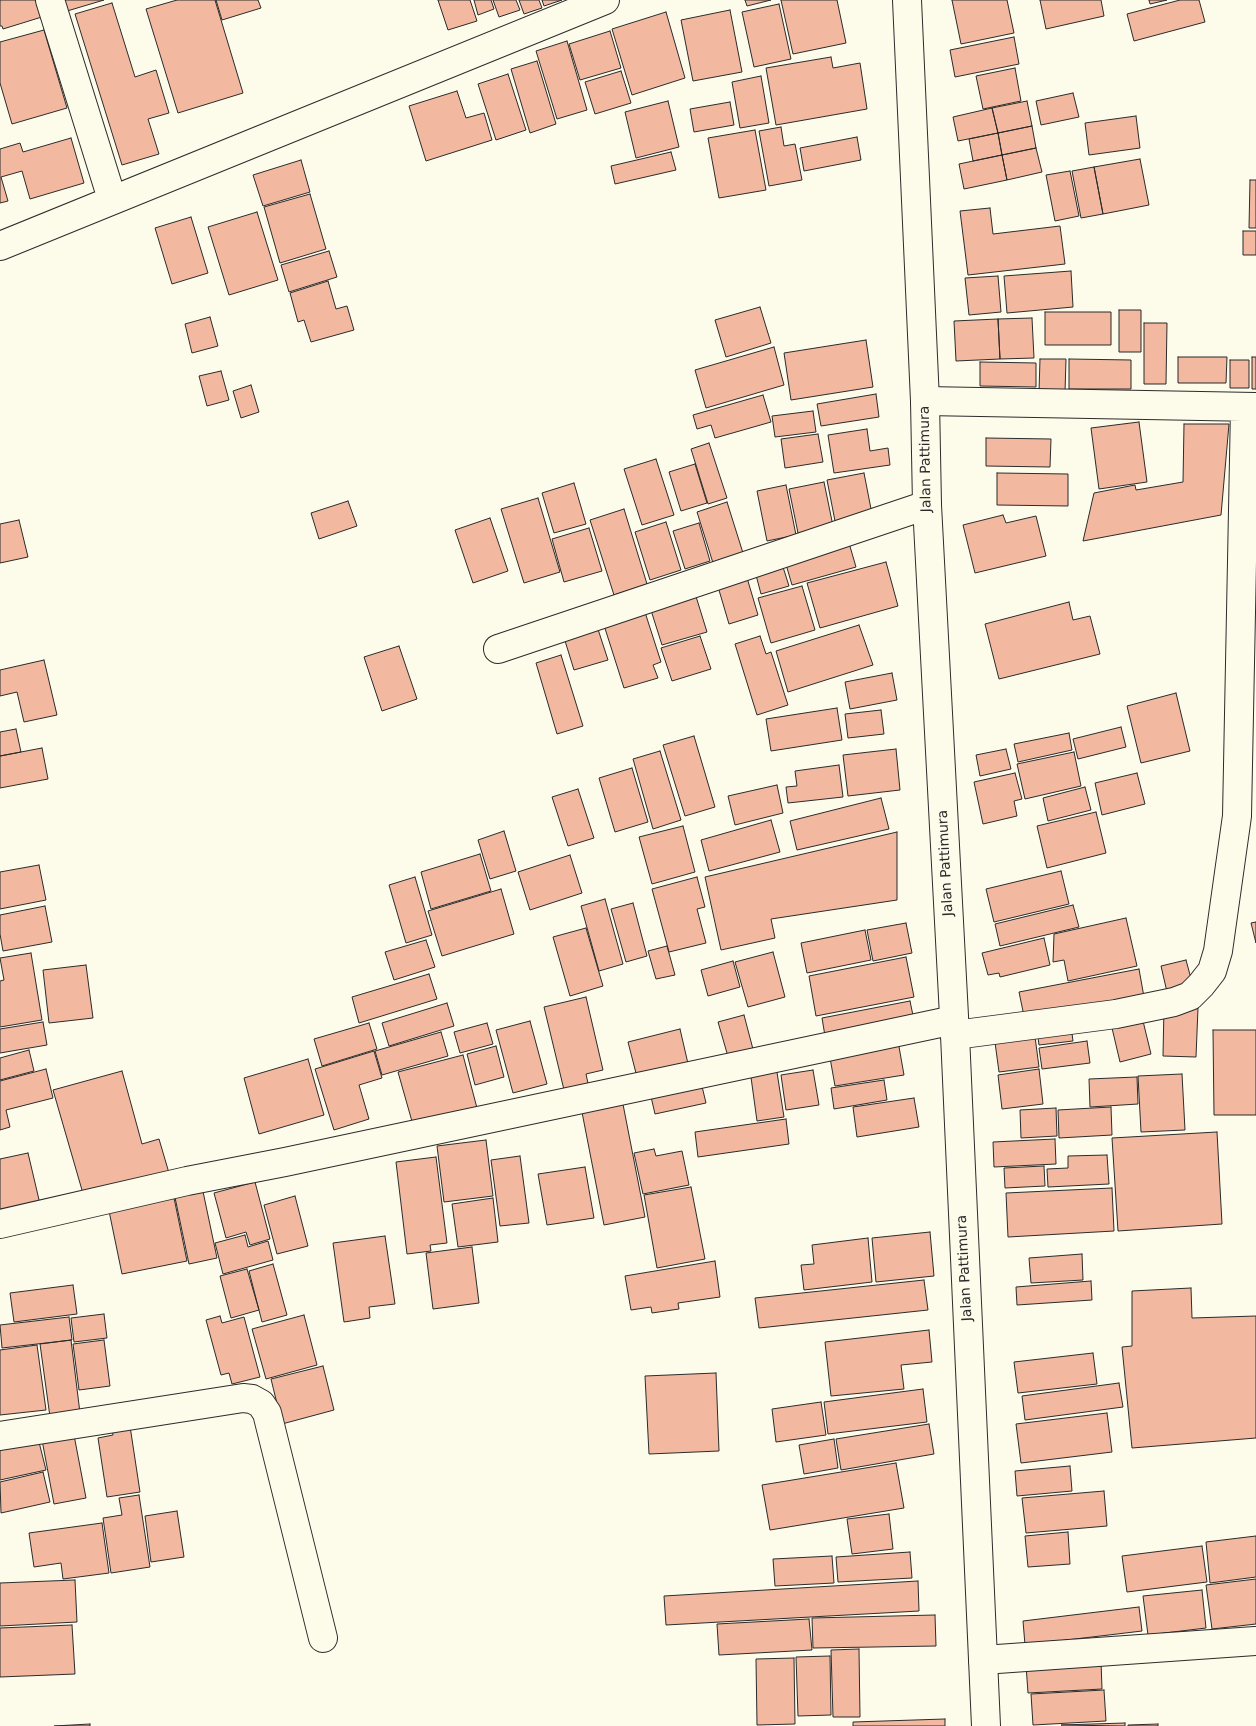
<!DOCTYPE html>
<html>
<head>
<meta charset="utf-8">
<style>
	body { margin:0 }
	canvas { display:block; background:#fdfbea }
</style>
</head>
<body>
<canvas width="1256" height="1726"></canvas>
<script>
const c = document.querySelector('canvas').getContext('2d');
c.lineJoin = 'round';
function fill(path, color) { c.fillStyle = color; c.fill(path, 'evenodd'); }
const shape = rows => new Path2D(rows.map(r => 'M' + r).join(''));
function trace(path, color, width, dash) { c.strokeStyle = color; c.lineWidth = width; c.lineCap = dash ? 'butt' : 'round'; c.setLineDash(dash || []); c.stroke(path); }
function label(font, color, halo, rows, align = 'center') {
  c.font = font + ' "DejaVu Sans",sans-serif'; c.lineWidth = 4; c.setLineDash([]); c.textBaseline = 'middle'; c.strokeStyle = halo; c.fillStyle = color; for (const [text, x, y, turn = 0] of rows) {
    c.save(); c.translate(x, y); c.rotate((+turn || 0) * Math.PI / 180); c.textAlign = isNaN(turn) ? turn : align; if (halo) c.strokeText(text, 0, 0); c.fillText(text, 0, 0); c.restore();
  }
}
const building = shape([
	[0,0,41,0,45,16,3,29,2,26,0,26,0,0],
	[53,0,104,0,57,14,53,0],
	[177,0,215,0,243,93,178,113,146,9,177,0],
	[216,0,258,0,261,8,222,20,216,0],
	[438,0,470,0,477,21,448,30,438,0],
	[474,0,491,0,494,9,478,15,474,0],
	[493,0,516,0,520,10,499,17,493,0],
	[519,0,539,0,542,8,524,14,519,0],
	[542,0,562,0,544,6,542,0],
	[745,0,771,0,747,6,745,0],
	[781,0,837,0,846,43,793,54,781,0],
	[952,0,1007,0,1014,33,961,44,952,0],
	[1040,0,1101,0,1104,16,1046,29,1040,0],
	[1149,0,1167,0,1150,4,1149,0],
	[1180,0,1199,0,1205,22,1134,41,1127,14,1180,0],
	[112,3,135,77,156,70,169,113,148,119,159,154,122,165,75,14,112,3],
	[779,4,791,59,754,67,742,12,779,4],
	[730,10,742,72,693,81,681,20,730,10],
	[666,12,685,78,632,95,612,29,666,12],
	[44,30,67,108,12,124,0,83,0,42,44,30],
	[610,31,621,68,580,80,569,44,610,31],
	[1014,37,1019,64,955,77,950,50,1014,37],
	[567,41,587,110,557,119,536,51,567,41],
	[831,57,833,68,860,63,867,109,776,125,766,68,831,57],
	[537,61,556,124,530,133,511,69,537,61],
	[1015,68,1021,101,983,109,976,76,1015,68],
	[621,71,631,103,595,114,585,82,621,71],
	[508,74,526,130,496,140,478,84,508,74],
	[761,76,769,123,740,128,732,82,761,76],
	[457,91,466,118,484,113,492,140,426,161,409,106,457,91],
	[1073,93,1079,117,1041,125,1036,101,1073,93],
	[668,101,679,147,636,158,625,112,668,101],
	[1027,101,1032,126,998,133,992,108,1027,101],
	[730,102,734,125,694,132,690,109,730,102],
	[992,108,998,133,958,141,953,117,992,108],
	[1136,116,1140,148,1089,155,1085,123,1136,116],
	[1032,126,1036,148,1002,155,998,133,1032,126],
	[781,127,784,146,795,144,802,180,769,186,759,131,781,127],
	[755,130,766,190,719,198,708,138,755,130],
	[998,133,1002,155,973,161,969,139,998,133],
	[857,137,861,160,804,171,800,148,857,137],
	[71,138,84,183,30,199,22,171,1,177,8,201,0,203,0,149,20,143,23,152,71,138],
	[1036,148,1042,172,1007,180,1002,155,1036,148],
	[671,152,676,170,615,184,611,166,671,152],
	[1002,155,1007,180,964,189,959,164,1002,155],
	[1140,159,1149,205,1103,214,1094,167,1140,159],
	[301,160,310,192,263,206,253,175,301,160],
	[1094,167,1103,214,1081,218,1072,171,1094,167],
	[1070,171,1079,216,1055,221,1046,175,1070,171],
	[1250,180,1256,180,1256,228,1249,228,1250,180],
	[310,194,326,249,280,263,264,207,310,194],
	[990,208,993,234,1060,226,1065,264,968,275,960,211,990,208],
	[257,212,278,280,229,295,208,227,257,212],
	[191,217,208,273,172,284,155,228,191,217],
	[1243,231,1256,231,1256,255,1243,255,1243,231],
	[329,251,337,277,289,292,281,265,329,251],
	[1071,271,1073,307,1007,313,1004,276,1071,271],
	[998,276,1001,312,969,315,965,278,998,276],
	[328,281,336,309,347,306,354,330,311,342,304,320,298,322,290,293,328,281],
	[760,307,771,343,726,357,715,320,760,307],
	[1119,310,1141,310,1141,352,1119,352,1119,310],
	[1045,312,1111,312,1111,345,1045,345,1045,312],
	[210,317,218,346,192,353,185,324,210,317],
	[1032,318,1034,358,1000,359,998,319,1032,318],
	[998,319,1000,359,956,361,954,321,998,319],
	[1144,323,1167,323,1166,384,1144,384,1144,323],
	[866,340,873,387,791,400,784,353,866,340],
	[774,347,784,385,706,408,695,370,774,347],
	[1178,357,1227,357,1226,383,1178,383,1178,357],
	[1252,357,1256,357,1256,389,1252,389,1252,357],
	[1040,359,1066,359,1065,392,1039,392,1040,359],
	[1069,359,1131,360,1131,389,1069,389,1069,359],
	[1230,360,1249,360,1249,388,1230,388,1230,360],
	[980,362,1036,363,1036,387,980,386,980,362],
	[221,371,229,400,207,406,199,376,221,371],
	[251,385,259,412,241,418,233,391,251,385],
	[876,394,879,417,821,426,817,404,876,394],
	[763,395,771,422,715,438,711,425,697,429,693,415,763,395],
	[813,411,816,432,775,437,772,416,813,411],
	[1139,422,1147,482,1099,489,1091,428,1139,422],
	[1184,424,1229,424,1221,515,1083,541,1094,493,1135,485,1136,490,1183,482,1184,424],
	[867,429,870,451,888,448,890,465,834,473,828,435,867,429],
	[818,434,823,462,785,468,781,439,818,434],
	[986,438,1051,439,1050,467,986,466,986,438],
	[709,443,727,498,708,504,691,449,709,443],
	[656,459,674,515,642,525,624,469,656,459],
	[695,464,707,503,681,511,669,472,695,464],
	[864,473,872,514,835,521,827,480,864,473],
	[997,473,1068,474,1068,506,997,505,997,473],
	[824,482,833,526,798,533,789,489,824,482],
	[574,483,586,524,554,533,542,493,574,483],
	[786,485,796,535,767,541,757,491,786,485],
	[538,498,560,572,524,583,501,509,538,498],
	[348,501,357,526,319,539,311,513,348,501],
	[727,502,743,553,713,563,697,512,727,502],
	[624,509,647,584,614,595,590,520,624,509],
	[1003,515,1006,523,1036,516,1046,556,975,573,963,525,1003,515],
	[490,518,508,571,473,583,455,530,490,518],
	[19,520,28,557,0,563,0,524,19,520],
	[666,522,681,570,650,580,635,532,666,522],
	[699,523,710,561,685,569,673,531,699,523],
	[589,528,602,571,564,582,552,539,589,528],
	[849,543,856,567,792,585,785,561,849,543],
	[886,562,898,606,820,628,807,583,886,562],
	[783,567,789,586,761,594,756,575,783,567],
	[745,571,758,615,729,624,716,580,745,571],
	[802,586,815,630,771,643,758,598,802,586],
	[694,590,707,632,662,645,649,604,694,590],
	[1069,602,1073,620,1090,616,1100,654,999,679,985,624,1069,602],
	[643,606,661,662,653,665,658,678,624,688,602,619,643,606],
	[595,620,608,660,574,670,562,631,595,620],
	[859,625,873,665,788,692,776,651,859,625],
	[700,636,711,669,672,681,661,648,700,636],
	[760,636,766,654,771,652,788,705,757,715,735,644,760,636],
	[399,646,417,699,382,711,364,657,399,646],
	[561,655,583,726,557,734,536,663,561,655],
	[44,660,57,715,24,722,17,692,0,696,0,670,44,660],
	[892,673,897,700,850,709,845,682,892,673],
	[1176,693,1190,751,1141,763,1127,706,1176,693],
	[837,708,842,740,771,751,766,719,837,708],
	[881,710,884,734,848,738,845,714,881,710],
	[1121,727,1126,747,1078,759,1073,739,1121,727],
	[16,729,21,752,0,756,0,732,16,729],
	[1069,733,1072,750,1018,762,1014,744,1069,733],
	[694,736,715,807,685,816,663,745,694,736],
	[42,748,48,779,0,788,0,756,42,748],
	[896,749,900,790,848,796,843,755,896,749],
	[1006,749,1011,769,980,776,976,755,1006,749],
	[660,751,681,820,653,829,633,759,660,751],
	[1074,752,1081,786,1025,799,1017,764,1074,752],
	[839,765,843,797,788,803,786,787,797,786,795,771,839,765],
	[632,768,648,822,615,832,599,778,632,768],
	[1015,773,1022,799,1014,801,1017,816,983,824,974,782,1015,773],
	[1137,773,1145,804,1102,815,1095,783,1137,773],
	[777,785,783,813,735,825,728,796,777,785],
	[1085,787,1091,810,1048,821,1043,798,1085,787],
	[578,789,594,838,568,846,552,797,578,789],
	[881,798,889,829,797,850,790,821,881,798],
	[1096,812,1106,853,1047,868,1037,826,1096,812],
	[771,820,780,852,709,871,701,840,771,820],
	[683,826,695,872,652,884,639,837,683,826],
	[504,831,516,871,490,879,478,840,504,831],
	[897,832,897,900,771,919,775,938,721,950,705,877,897,832],
	[480,854,491,891,431,909,421,872,480,854],
	[570,855,582,893,530,910,518,872,570,855],
	[39,865,46,900,0,909,0,872,39,865],
	[1061,871,1069,904,994,922,986,889,1061,871],
	[415,877,432,935,406,943,389,885,415,877],
	[697,877,705,907,697,909,706,943,669,952,652,889,697,877],
	[501,889,514,934,442,956,428,911,501,889],
	[605,899,623,964,599,971,581,906,605,899],
	[633,903,647,956,626,962,611,909,633,903],
	[1073,905,1079,927,1000,946,995,924,1073,905],
	[45,906,52,942,3,951,0,934,0,915,45,906],
	[1126,918,1137,966,1068,981,1064,960,1053,962,1054,934,1126,918],
	[1256,922,1256,943,1251,923,1256,922],
	[906,923,912,953,873,961,867,930,906,923],
	[586,928,603,986,570,996,553,937,586,928],
	[865,930,871,960,807,973,801,943,865,930],
	[1044,938,1050,965,1000,977,999,973,988,975,982,953,1044,938],
	[426,940,435,967,394,980,385,952,426,940],
	[667,946,675,975,656,979,648,951,667,946],
	[773,952,785,997,748,1007,735,962,773,952],
	[31,953,42,1020,0,1027,0,981,4,980,0,958,31,953],
	[906,957,914,997,816,1016,809,976,906,957],
	[1186,960,1193,986,1167,992,1161,966,1186,960],
	[733,961,740,987,708,996,701,970,733,961],
	[86,965,93,1018,49,1023,43,970,86,965],
	[1139,969,1144,997,1025,1021,1019,992,1139,969],
	[429,974,437,999,359,1023,352,997,429,974],
	[586,997,603,1070,586,1074,589,1088,565,1094,544,1007,586,997],
	[910,1001,915,1025,826,1042,822,1018,910,1001],
	[447,1003,454,1026,389,1046,382,1023,447,1003],
	[1164,1007,1198,1008,1196,1057,1163,1056,1164,1007],
	[744,1015,754,1053,729,1060,718,1022,744,1015],
	[530,1021,547,1084,513,1093,496,1030,530,1021],
	[1143,1021,1151,1054,1120,1062,1112,1028,1143,1021],
	[43,1022,47,1045,0,1053,0,1029,43,1022],
	[369,1023,377,1049,322,1066,314,1039,369,1023],
	[487,1023,493,1044,460,1053,454,1032,487,1023],
	[1071,1026,1073,1041,1039,1045,1037,1030,1071,1026],
	[680,1029,689,1068,638,1081,628,1042,680,1029],
	[1034,1029,1039,1067,999,1072,994,1035,1034,1029],
	[1213,1030,1256,1030,1256,1115,1214,1115,1213,1030],
	[441,1032,448,1056,382,1075,375,1051,441,1032],
	[898,1041,904,1075,835,1086,829,1052,898,1041],
	[1087,1041,1090,1063,1042,1069,1039,1048,1087,1041],
	[496,1046,504,1077,475,1085,467,1054,496,1046],
	[29,1050,34,1071,0,1080,0,1058,29,1050],
	[374,1051,382,1078,359,1085,369,1119,334,1130,315,1069,374,1051],
	[463,1055,477,1108,413,1125,398,1072,463,1055],
	[308,1059,324,1115,259,1134,244,1078,308,1059],
	[776,1066,784,1117,757,1121,750,1070,776,1066],
	[46,1069,53,1098,6,1110,10,1127,0,1130,0,1081,46,1069],
	[1039,1069,1043,1104,1002,1109,998,1075,1039,1069],
	[813,1070,819,1105,786,1110,781,1075,813,1070],
	[122,1071,142,1144,159,1139,169,1173,84,1197,53,1090,122,1071],
	[1182,1074,1185,1130,1141,1132,1138,1076,1182,1074],
	[1137,1077,1138,1104,1090,1107,1089,1079,1137,1077],
	[700,1078,706,1103,655,1114,649,1088,700,1078],
	[884,1080,887,1100,834,1109,831,1088,884,1080],
	[621,1094,645,1217,604,1225,580,1102,621,1094],
	[914,1098,919,1127,857,1137,853,1107,914,1098],
	[1111,1107,1112,1135,1059,1138,1058,1110,1111,1107],
	[1056,1108,1057,1136,1021,1138,1020,1110,1056,1108],
	[786,1119,789,1144,698,1157,695,1132,786,1119],
	[1217,1132,1222,1224,1118,1231,1112,1138,1217,1132],
	[1055,1139,1056,1164,994,1167,993,1142,1055,1139],
	[486,1140,493,1196,444,1202,437,1146,486,1140],
	[654,1149,656,1156,682,1151,689,1185,643,1194,634,1153,654,1149],
	[28,1153,40,1204,0,1213,0,1159,28,1153],
	[1107,1155,1109,1184,1048,1187,1047,1169,1068,1168,1068,1156,1107,1155],
	[520,1156,529,1223,500,1226,491,1160,520,1156],
	[436,1157,447,1243,430,1245,431,1251,407,1254,396,1162,436,1157],
	[1044,1166,1045,1186,1005,1188,1004,1168,1044,1166],
	[585,1167,594,1218,547,1225,538,1174,585,1167],
	[201,1182,217,1258,189,1264,173,1188,201,1182],
	[255,1182,270,1239,250,1245,246,1232,226,1238,214,1193,255,1182],
	[691,1187,705,1259,657,1268,644,1195,691,1187],
	[172,1188,187,1261,122,1274,109,1211,172,1188],
	[1112,1188,1114,1231,1008,1237,1006,1193,1112,1188],
	[295,1196,308,1246,277,1254,264,1205,295,1196],
	[493,1198,498,1242,458,1247,452,1204,493,1198],
	[930,1232,934,1276,876,1282,872,1238,930,1232],
	[245,1235,248,1247,268,1241,273,1260,223,1274,215,1243,245,1235],
	[385,1236,395,1304,369,1307,370,1318,344,1322,333,1243,385,1236],
	[868,1238,872,1282,804,1290,801,1265,814,1264,812,1245,868,1238],
	[472,1247,479,1303,433,1309,426,1253,472,1247],
	[1082,1254,1083,1280,1031,1283,1029,1258,1082,1254],
	[715,1261,720,1297,678,1303,679,1309,652,1313,651,1307,631,1310,625,1276,715,1261],
	[273,1264,287,1315,262,1322,249,1271,273,1264],
	[247,1269,259,1310,231,1318,220,1276,247,1269],
	[924,1280,928,1310,759,1328,755,1298,924,1280],
	[1091,1281,1092,1300,1017,1305,1016,1287,1091,1281],
	[73,1285,77,1314,14,1322,10,1293,73,1285],
	[1191,1288,1192,1318,1256,1316,1256,1438,1132,1448,1122,1347,1132,1346,1132,1291,1191,1288],
	[104,1314,107,1338,74,1342,71,1318,104,1314],
	[304,1315,317,1365,266,1379,252,1329,304,1315],
	[220,1316,222,1323,244,1317,260,1377,232,1384,229,1373,221,1375,206,1320,220,1316],
	[69,1317,72,1340,2,1348,0,1325,69,1317],
	[929,1330,932,1362,901,1365,904,1389,831,1396,825,1342,929,1330],
	[71,1340,80,1413,50,1417,40,1344,71,1340],
	[104,1340,110,1386,79,1390,73,1344,104,1340],
	[37,1345,46,1410,0,1415,0,1350,37,1345],
	[1093,1353,1097,1384,1018,1393,1014,1362,1093,1353],
	[323,1366,334,1410,282,1424,271,1379,323,1366],
	[716,1373,719,1451,649,1454,645,1376,716,1373],
	[1119,1383,1123,1407,1025,1420,1022,1396,1119,1383],
	[923,1389,927,1422,828,1434,824,1402,923,1389],
	[821,1402,826,1435,776,1442,772,1409,821,1402],
	[1107,1413,1112,1452,1021,1463,1016,1424,1107,1413],
	[929,1424,934,1454,841,1470,836,1439,929,1424],
	[130,1426,140,1492,107,1497,98,1438,113,1435,112,1428,130,1426],
	[74,1435,86,1498,54,1504,42,1440,74,1435],
	[38,1438,46,1470,0,1480,0,1447,38,1438],
	[834,1439,838,1468,804,1474,799,1445,834,1439],
	[896,1463,904,1508,770,1530,762,1485,896,1463],
	[1070,1466,1072,1491,1017,1496,1015,1471,1070,1466],
	[43,1472,50,1502,1,1513,0,1482,43,1472],
	[1104,1491,1107,1526,1026,1533,1022,1498,1104,1491],
	[139,1495,150,1567,111,1573,103,1518,122,1515,119,1498,139,1495],
	[177,1511,184,1557,151,1562,145,1516,177,1511],
	[889,1514,893,1549,852,1554,847,1519,889,1514],
	[102,1523,109,1573,63,1579,61,1563,34,1567,29,1533,102,1523],
	[1068,1532,1070,1564,1028,1567,1025,1536,1068,1532],
	[1256,1536,1256,1577,1210,1583,1206,1542,1256,1536],
	[1202,1546,1207,1582,1127,1592,1122,1556,1202,1546],
	[910,1552,912,1578,838,1582,836,1557,910,1552],
	[832,1556,834,1583,775,1586,773,1559,832,1556],
	[1256,1579,1256,1624,1212,1629,1206,1585,1256,1579],
	[75,1580,77,1622,0,1626,0,1583,75,1580],
	[918,1581,919,1611,666,1625,664,1596,918,1581],
	[1202,1590,1206,1628,1148,1635,1143,1596,1202,1590],
	[1139,1607,1142,1631,1025,1645,1023,1621,1139,1607],
	[935,1615,936,1646,813,1648,812,1618,935,1615],
	[809,1619,812,1650,719,1655,717,1624,809,1619],
	[72,1625,75,1674,0,1677,0,1628,72,1625],
	[859,1649,860,1717,833,1717,831,1650,859,1649],
	[830,1656,831,1715,798,1716,796,1657,830,1656],
	[794,1658,795,1724,757,1725,756,1659,794,1658],
	[1101,1661,1102,1689,1028,1693,1026,1665,1101,1661],
	[1104,1690,1106,1721,1033,1725,1031,1694,1104,1690],
	[945,1719,945,1726,853,1726,853,1722,945,1719],
	[1125,1723,1125,1726,1061,1725,1125,1723],
	[90,1724,90,1726,54,1726,90,1724],
	[1158,1724,1158,1726,1128,1726,1128,1725,1158,1724]
]);
fill(building, '#f2b8a0');
trace(building, '#2b2b2b', 1);
const minor = shape([
	[50,0,112,199],
	[0,246,605,0],
	[925,401,1256,407],
	[498,649,927,505],
	[955,1035,1116,1014,1174,1002,1190,996,1201,985,1212,971,1218,951,1237,816,1245,408],
	[0,1224,187,1181,285,1162,954,1020],
	[0,1436,243,1398,252,1399,261,1404,267,1413,323,1638],
	[983,1660,1255,1641]
]);
const highway = shape([
	[907,0,925,401,927,505,955,1035,986,1726]
]);
trace(minor, '#2b2b2b', 30);
trace(highway, '#2b2b2b', 30);
trace(minor, '#fdfbea', 28);
trace(highway, '#fdfbea', 28);
label('14px', '#2b2b2b', '#fdfbea', [
	["Jalan Pattimura",926,459,-91],
	["Jalan Pattimura",946,863,-93],
	["Jalan Pattimura",965,1268,-93]
]);
</script>
</body>
</html>
